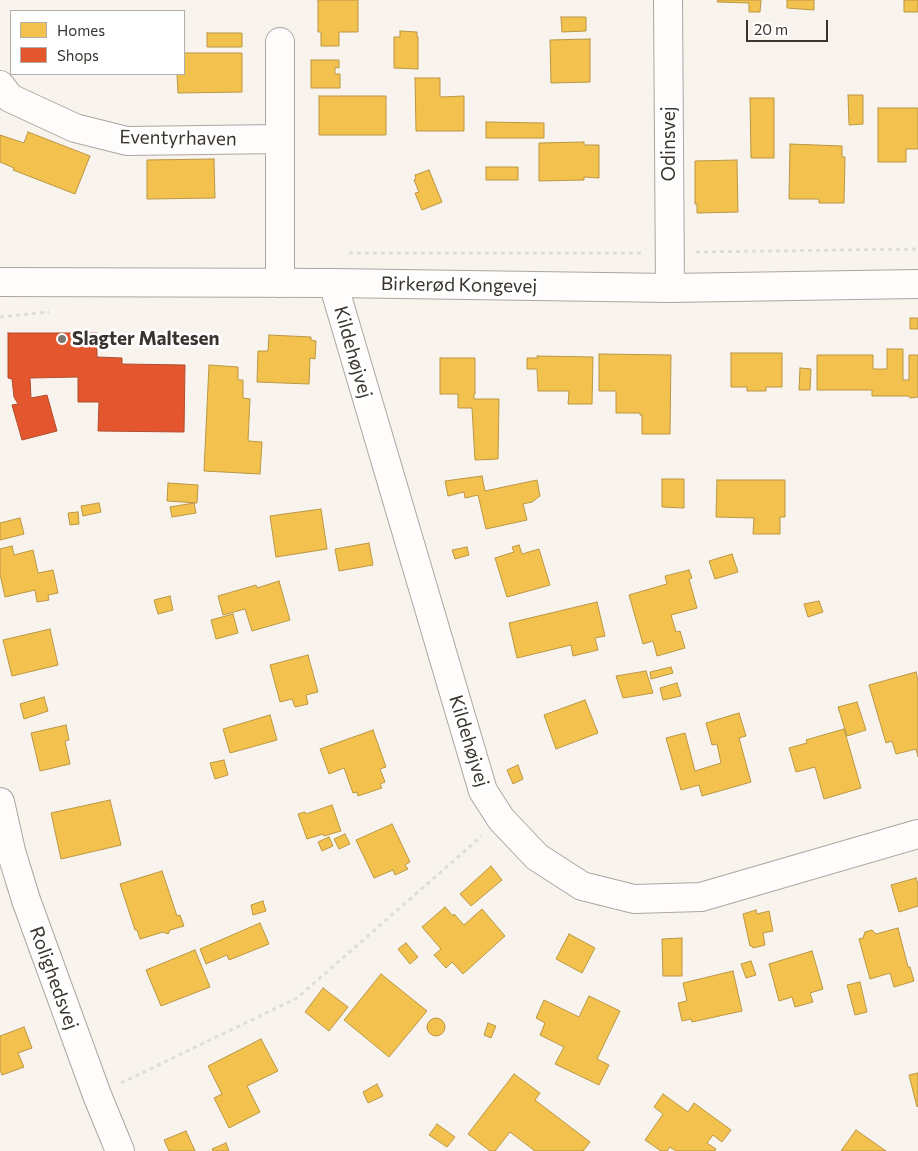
<!DOCTYPE html>
<html>
<head>
<meta charset="utf-8">
<style>
	body { margin:0 }
	#map { position:relative; width:918px; height:1151px; overflow:hidden; background:#f9f3ed; font-family:Commissioner,sans-serif }
	canvas { display:block }
	.legend { position:absolute; left:10px; top:10px; width:175px; height:65px; box-sizing:border-box; background:#fff; border:1px solid #b0aeab; margin:0; padding:6px 9px; list-style:none; font-size:15px; color:#39342e }
	.legend li { display:flex; align-items:center; gap:10px; height:25px }
	.legend b { width:25px; border:1px solid #b0aeab }
	.scale { position:absolute; left:746px; top:20px; width:82px; height:22px; box-sizing:border-box; border:2px solid #39342e; border-top:0; padding-left:6px; font-size:15px; line-height:18px; white-space:nowrap; color:#39342e; -webkit-text-stroke:4px #fff; paint-order:stroke }
</style>
</head>
<body>
<div id="map">
<canvas width="918" height="1151"></canvas>
<ul class="legend">
<li><b style="height:14px;background:#f2c14e"></b>Homes</li>
<li><b style="height:14px;background:#e4572e"></b>Shops</li>
</ul>
<div class="scale">20 m</div>
</div>
<script>
const c = document.querySelector('canvas').getContext('2d');
c.lineJoin = 'round';
function fill(path, color) { c.fillStyle = color; c.fill(path, 'evenodd'); }
const shape = rows => new Path2D(rows.map(r => 'M' + r).join(''));
function trace(path, color, width, dash) { c.strokeStyle = color; c.lineWidth = width; c.lineCap = dash ? 'butt' : 'round'; c.setLineDash(dash || []); c.stroke(path); }
function label(font, color, halo, rows, align = 'center') {
  c.font = font + ' Commissioner,sans-serif'; c.lineWidth = 5; c.setLineDash([]); c.textBaseline = 'middle'; c.strokeStyle = halo; c.fillStyle = color; for (const [text, x, y, turn = 0] of rows) {
    c.save(); c.translate(x, y); c.rotate((+turn || 0) * Math.PI / 180); c.textAlign = isNaN(turn) ? turn : align; if (halo) c.strokeText(text, 0, 0); c.fillText(text, 0, 0); c.restore();
  }
}
const homes = shape([
	[318,0,358,0,358,32,339,32,339,46,321,46,321,32,318,32,318,0],
	[718,0,761,0,760,12,749,12,749,3,717,2,718,0],
	[787,0,814,0,814,10,787,8,787,0],
	[904,0,918,0,918,12,904,12,904,0],
	[561,17,586,17,586,31,562,32,561,17],
	[400,31,417,32,417,37,418,37,418,69,394,68,394,37,400,37,400,31],
	[207,33,242,33,242,47,207,47,207,33],
	[590,39,590,82,551,83,550,40,590,39],
	[184,53,242,53,242,92,178,93,177,74,184,74,184,53],
	[311,60,339,60,339,68,335,67,335,74,340,74,340,88,311,88,311,60],
	[415,78,440,78,440,97,464,96,464,131,416,131,415,78],
	[848,95,863,95,863,124,849,125,848,95],
	[319,96,386,96,386,135,319,135,319,96],
	[750,98,774,98,774,158,751,158,750,98],
	[878,108,918,108,918,149,906,149,906,162,878,162,878,108],
	[486,122,544,123,544,138,486,138,486,122],
	[28,132,90,156,75,194,13,170,14,168,0,162,0,135,24,143,28,132],
	[584,142,584,145,599,145,599,178,584,177,584,180,539,181,539,143,584,142],
	[790,144,842,146,842,157,845,157,844,203,819,203,819,199,789,199,790,144],
	[214,159,215,198,147,199,147,160,214,159],
	[737,160,738,212,697,213,697,204,695,204,695,161,737,160],
	[486,167,518,167,518,180,486,180,486,167],
	[429,170,442,202,422,210,415,193,419,192,414,180,416,179,415,175,429,170],
	[910,318,918,318,918,329,910,329,910,318],
	[269,335,311,337,311,340,316,341,315,359,310,358,309,384,257,382,258,351,268,351,269,335],
	[887,349,903,349,903,380,909,380,909,355,918,355,918,397,910,398,909,396,872,396,872,390,817,390,817,355,873,355,873,369,887,369,887,349],
	[731,353,782,353,782,387,766,387,766,391,747,391,747,387,731,387,731,353],
	[599,354,671,355,670,434,642,434,642,415,640,415,640,413,616,413,616,391,599,391,599,354],
	[537,356,593,357,592,404,568,404,569,391,538,391,537,369,527,369,527,358,538,358,537,356],
	[440,358,475,358,475,394,474,394,474,399,499,399,498,459,475,460,472,408,458,408,458,394,440,394,440,358],
	[209,365,238,367,238,380,243,380,243,398,250,399,248,441,262,442,260,474,204,471,209,365],
	[800,368,811,369,810,390,799,390,800,368],
	[482,476,485,491,537,480,540,496,532,502,523,504,527,520,486,529,478,495,465,498,464,492,448,496,445,481,482,476],
	[662,479,684,479,684,508,662,507,662,479],
	[717,480,785,480,785,517,780,517,780,534,753,534,754,518,716,517,717,480],
	[168,483,198,485,197,503,167,501,168,483],
	[99,503,101,512,83,516,81,506,99,503],
	[194,503,196,513,172,517,170,507,194,503],
	[321,509,327,549,276,557,270,516,321,509],
	[78,512,79,524,70,525,68,513,78,512],
	[20,518,24,534,0,540,0,523,20,518],
	[369,543,373,565,339,571,335,549,369,543],
	[519,545,522,554,539,549,550,585,507,597,495,558,514,552,512,547,519,545],
	[12,546,14,555,33,550,38,573,53,570,58,593,48,595,49,600,37,602,35,590,5,597,0,574,0,549,12,546],
	[467,547,469,555,455,559,452,550,467,547],
	[732,554,738,572,715,579,709,561,732,554],
	[689,570,692,578,689,579,697,608,671,615,676,632,680,631,685,648,657,656,653,641,643,644,629,595,667,584,665,576,689,570],
	[279,581,290,620,252,631,245,609,223,615,218,596,256,585,257,588,279,581],
	[170,596,173,610,158,614,154,600,170,596],
	[819,601,823,612,808,617,804,604,819,601],
	[597,602,605,636,595,638,598,650,573,656,571,645,517,658,509,623,597,602],
	[233,614,238,633,216,639,211,620,233,614],
	[50,629,58,665,12,676,3,640,50,629],
	[308,655,318,692,306,695,308,704,295,707,292,699,280,702,270,665,308,655],
	[671,667,673,673,651,679,650,672,671,667],
	[646,671,653,693,623,698,616,676,646,671],
	[916,672,918,681,918,757,916,749,896,754,892,741,886,743,869,685,916,672],
	[677,683,681,696,663,700,660,688,677,683],
	[44,697,48,711,24,719,20,704,44,697],
	[585,700,598,733,556,749,544,715,585,700],
	[857,702,866,730,847,736,838,707,857,702],
	[739,713,746,736,739,738,751,782,702,796,699,785,681,790,666,738,685,733,695,771,721,763,717,744,712,745,706,723,739,713],
	[270,715,277,740,230,753,223,729,270,715],
	[66,725,69,740,65,741,70,764,40,771,31,733,66,725],
	[844,729,861,788,824,799,815,767,796,772,789,748,807,743,806,740,844,729],
	[373,730,386,767,380,769,385,782,380,784,382,788,358,796,357,792,353,793,344,768,329,774,320,749,373,730],
	[224,760,228,775,215,779,210,763,224,760],
	[518,765,523,779,513,784,507,770,518,765],
	[110,800,121,845,61,859,51,813,110,800],
	[332,805,341,831,324,836,323,834,307,839,298,814,305,812,306,814,332,805],
	[392,824,410,862,405,865,408,869,395,875,393,870,374,878,356,840,392,824],
	[345,834,350,844,339,849,334,839,345,834],
	[329,837,333,846,322,851,318,842,329,837],
	[491,866,502,880,471,906,460,894,491,866],
	[162,871,177,916,180,915,184,926,170,930,168,934,163,932,140,939,137,930,135,930,120,884,162,871],
	[916,878,918,884,918,906,899,912,891,885,916,878],
	[263,901,266,911,253,915,251,905,263,901],
	[445,907,453,916,454,914,464,925,482,909,505,936,463,974,452,962,446,968,434,955,441,949,422,927,445,907],
	[756,910,757,914,769,911,773,931,763,933,765,945,753,948,752,946,750,946,743,914,756,910],
	[260,923,269,944,229,960,227,955,206,964,200,949,260,923],
	[898,928,908,967,910,967,914,981,894,987,890,973,870,979,859,939,863,938,865,932,872,930,876,934,898,928],
	[569,934,595,948,582,973,556,959,569,934],
	[682,938,682,976,663,976,662,939,682,938],
	[406,943,418,957,410,964,398,949,406,943],
	[195,950,210,987,161,1006,146,970,195,950],
	[812,951,823,989,810,993,813,1002,795,1007,792,997,779,1001,769,964,812,951],
	[751,961,756,975,746,978,741,964,751,961],
	[733,971,742,1011,692,1022,691,1019,682,1021,678,1003,687,1001,683,983,733,971],
	[381,974,427,1011,389,1057,344,1020,381,974],
	[860,982,867,1012,855,1015,847,985,860,982],
	[323,988,348,1007,329,1031,305,1012,323,988],
	[589,996,620,1011,597,1059,609,1065,599,1085,555,1064,564,1047,540,1035,545,1023,536,1018,544,1000,579,1017,589,996],
	'427 1027a9 9 0 1 1 18 0a9 9 0 1 1-18 0Z',
	[488,1023,496,1026,491,1038,484,1035,488,1023],
	[24,1027,32,1048,18,1053,24,1067,2,1075,0,1070,0,1036,24,1027],
	[261,1039,278,1071,247,1086,260,1112,229,1128,214,1098,222,1094,208,1066,261,1039],
	[918,1073,918,1106,917,1107,909,1075,918,1073],
	[514,1074,540,1093,535,1100,590,1142,583,1151,535,1151,510,1132,495,1151,490,1151,468,1134,514,1074],
	[377,1084,383,1096,368,1103,363,1092,377,1084],
	[663,1094,688,1112,694,1103,731,1130,722,1142,713,1135,707,1143,716,1149,715,1151,676,1151,670,1147,667,1151,661,1151,645,1140,663,1114,654,1107,663,1094],
	[437,1124,455,1137,447,1147,429,1135,437,1124],
	[856,1130,886,1151,841,1151,856,1130],
	[186,1131,195,1151,169,1151,164,1140,186,1131],
	[226,1143,229,1151,213,1151,212,1149,226,1143]
]);
fill(homes, '#f2c14e');
trace(homes, '#ba9744', 1);
const shops = shape([
	[8,333,97,333,97,357,122,358,122,364,185,365,184,432,98,431,99,402,78,402,78,377,30,378,31,398,47,395,57,431,22,440,12,405,18,404,14,397,12,379,8,378,8,333]
]);
fill(shops, '#e4572e');
trace(shops, '#b14c2e', 1);
const street = shape([
	[668,0,670,288],
	[0,85,10,98,75,128,127,141,280,139],
	[280,283,280,42],
	[333,283,483,791,501,819,537,857,582,886,634,899,701,897,918,834]
]);
const secondary = shape([
	[0,282,333,283,670,288,918,284],
	[0,802,11,851,26,900,97,1095,120,1151]
]);
trace(street, '#aba6a1', 30);
trace(secondary, '#aba6a1', 30);
trace(shape([
	[696,252,918,249],
	[349,253,642,253],
	[0,317,49,312],
	[121,1083,297,998,482,836]
]), '#dfddda', 3, [4, 4]);
trace(street, '#fefdfc', 28);
trace(secondary, '#fefdfc', 28);
for (const [x, y, r, color] of [
	[62,339,5,"#7c7771"]
]) { const dot = new Path2D(); dot.arc(x, y, r, 0, 2 * Math.PI); c.fillStyle = color; c.fill(dot); trace(dot, '#fff', 2); }
label('19px', '#39342e', '#fff', [
	["Eventyrhaven",178,138,1],
	["Odinsvej",669,144,-90],
	["Birkerød Kongevej",459,285,1],
	["Kildehøjvej",353,352,74],
	["Kildehøjvej",469,741,73],
	["Rolighedsvej",54,978,70]
]);
label('bold 19px', '#39342e', '#fff', [
	["Slagter Maltesen",72,339]
], 'left');
</script>
</body>
</html>
